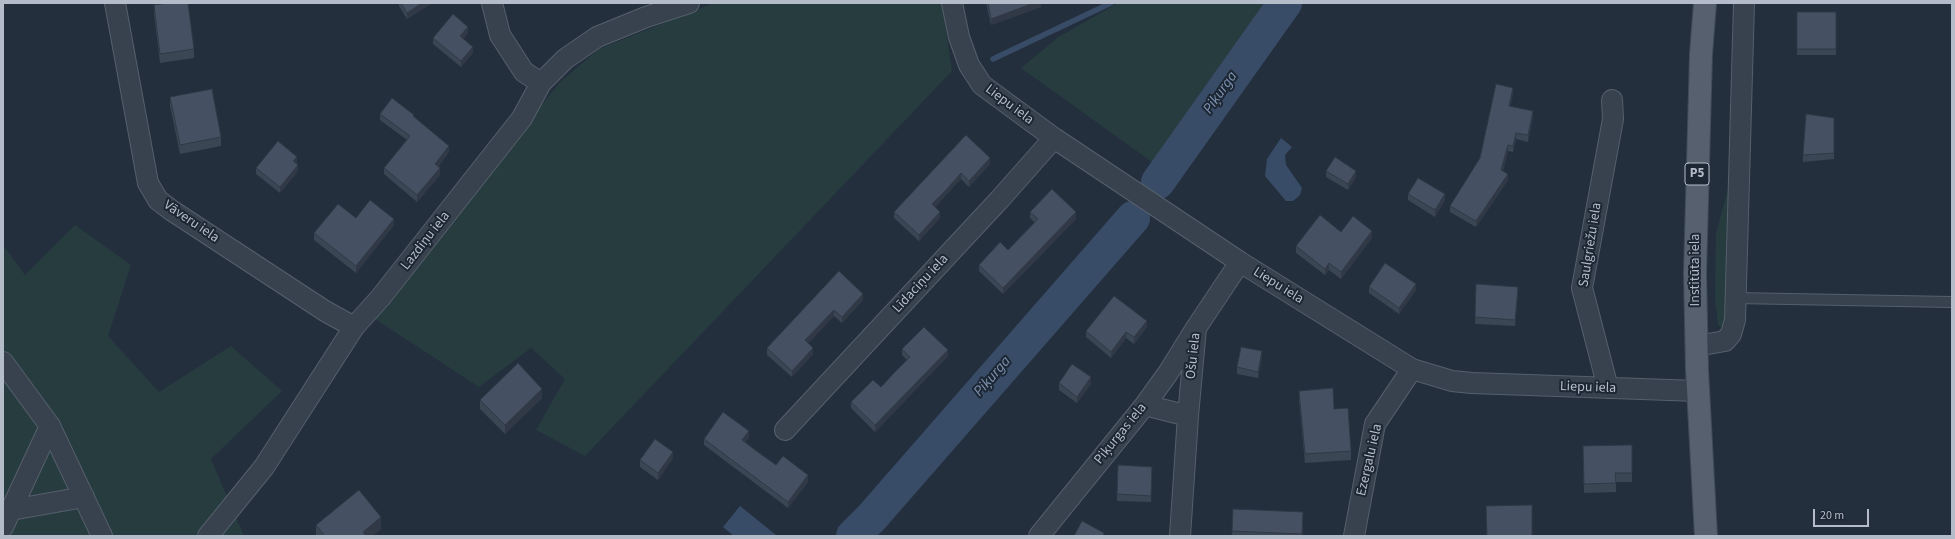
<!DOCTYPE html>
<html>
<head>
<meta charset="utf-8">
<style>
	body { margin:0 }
	#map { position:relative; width:1955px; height:539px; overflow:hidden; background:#242f3e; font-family:"Source Sans 3",sans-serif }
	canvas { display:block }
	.frame { position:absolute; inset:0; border:4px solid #b4bcc9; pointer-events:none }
	.scale { position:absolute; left:1813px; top:509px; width:56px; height:18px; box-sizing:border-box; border:2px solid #b4bcc9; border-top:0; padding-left:5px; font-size:12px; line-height:14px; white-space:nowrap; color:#b4bcc9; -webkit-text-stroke:3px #1d2633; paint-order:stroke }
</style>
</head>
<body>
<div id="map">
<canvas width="1955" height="539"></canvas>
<div class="frame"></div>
<div class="scale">20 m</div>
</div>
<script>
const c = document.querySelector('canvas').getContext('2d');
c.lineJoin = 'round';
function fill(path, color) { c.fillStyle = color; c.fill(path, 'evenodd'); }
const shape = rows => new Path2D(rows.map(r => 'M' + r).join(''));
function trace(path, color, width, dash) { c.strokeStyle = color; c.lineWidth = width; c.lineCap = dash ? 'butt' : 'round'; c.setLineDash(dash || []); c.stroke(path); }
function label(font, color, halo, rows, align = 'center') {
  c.font = font + ' "Source Sans 3",sans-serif'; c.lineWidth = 4; c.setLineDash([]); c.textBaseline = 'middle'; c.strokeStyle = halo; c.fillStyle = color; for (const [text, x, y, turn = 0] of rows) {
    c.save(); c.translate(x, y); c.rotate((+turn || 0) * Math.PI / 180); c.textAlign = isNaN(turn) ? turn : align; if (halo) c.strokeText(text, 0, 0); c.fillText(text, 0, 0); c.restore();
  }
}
fill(shape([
	[714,3,942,3,952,71,585,456,536,430,565,379,531,348,479,387,372,317,560,82,599,49],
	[1118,3,1299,3,1177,180,1021,68,1057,38],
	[1727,192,1733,193,1728,318,1723,329,1718,325,1715,299,1716,234],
	[75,225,131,265,108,336,159,392,231,346,282,391,211,459,244,536,3,536,3,245,25,275]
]), '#263c3f');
fill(shape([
	[1281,138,1292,147,1285,155,1286,165,1302,188,1300,195,1293,201,1286,201,1265,176,1267,159],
	[740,506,776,535,777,536,734,536,723,527]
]), '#394c67');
trace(shape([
	[993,59,1111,3]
]), '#394c67', 5.5);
trace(shape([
	[1158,182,1285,3],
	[853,536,872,517,1133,218]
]), '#394c67', 34);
const service = shape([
	[1735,298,1952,302]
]);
const minor = shape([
	[115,3,148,183,158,200,171,210,325,311,354,327],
	[492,3,500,35,524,72,541,83],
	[952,3,959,37,969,65,982,85,1054,138,1240,262,1412,369,1452,381,1472,383,1698,391],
	[1697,346,1725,341,1731,334,1735,320,1744,3],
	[3,362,50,426,102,536],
	[1608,388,1582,288,1613,119,1612,100],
	[1145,405,1188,416,1180,536],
	[1188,416,1196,328,1240,262],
	[785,430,1000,199,1054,138],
	[11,510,84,497],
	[3,527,50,426],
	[208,536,264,467,354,327,381,297,522,118,541,83,565,59,597,37,646,17,689,3],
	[1039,536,1145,405,1168,373,1196,328],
	[1354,536,1375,424,1412,369]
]);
const primary = shape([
	[1705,3,1701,54,1695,273,1697,370,1706,536]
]);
trace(service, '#565f6c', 12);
trace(minor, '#565f6c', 22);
trace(primary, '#414a57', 24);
trace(service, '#38414e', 10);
trace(minor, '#38414e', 20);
trace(primary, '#56606e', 22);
fill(shape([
	[399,3,432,3,407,19,399,6],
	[986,3,1041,3,1041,7,991,25],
	[154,5,194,49,194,58,160,63,154,14],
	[1797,12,1836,12,1836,55,1797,55],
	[468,33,463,39,473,53,461,67,433,44,433,38],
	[1513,94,1510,106,1533,117,1528,142,1516,139,1513,152,1508,151,1503,171,1508,180,1476,227,1450,212,1450,206,1480,158],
	[170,97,221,137,221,146,180,154,170,106],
	[380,114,414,117,449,152,438,167,440,175,417,202,384,174,384,168,407,140,380,120],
	[1834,118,1834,159,1803,162,1803,155],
	[966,135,990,164,969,187,961,179,935,207,940,218,919,241,894,218,894,212],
	[297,163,296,164,298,171,280,193,256,174,256,168],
	[1326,171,1356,177,1348,190,1326,177],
	[1408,194,1445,200,1435,217,1408,200],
	[1030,212,1076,219,1003,294,979,271,979,265,1008,250,1035,223,1030,218],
	[356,218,394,225,356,273,314,240,314,233],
	[1341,232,1372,238,1341,279,1329,270,1325,275,1296,253,1296,246],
	[839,271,863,300,842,323,834,316,808,343,813,354,792,377,767,355,767,348],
	[1476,284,1518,293,1515,326,1475,324],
	[1369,287,1416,290,1399,314,1369,293],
	[1147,327,1134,344,1126,338,1111,358,1086,337,1086,331],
	[902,349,948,356,875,432,851,408,851,402,881,387,907,360,902,355],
	[1262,357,1258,378,1237,374,1237,367],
	[1059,383,1091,384,1077,403,1059,390],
	[1299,391,1334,409,1351,451,1351,460,1305,463,1299,400],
	[542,398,505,434,480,409,480,400],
	[749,438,745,442,776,465,808,482,788,508,704,445,704,439],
	[1632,445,1632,482,1616,482,1616,492,1584,493,1583,446],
	[673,458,658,480,640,467,640,460],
	[1152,473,1151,502,1117,501,1117,494],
	[1233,509,1303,518,1302,536,1232,536],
	[316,525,381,529,372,536,316,536]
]), '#3b4654');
fill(shape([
	[422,3,432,3,407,19,407,13],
	[1034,3,1041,3,1041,7,991,25,991,19],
	[468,27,468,33,460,43,460,36],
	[473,47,473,53,461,67,461,61],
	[1513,88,1513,94,1509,112,1509,106],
	[1533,111,1533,117,1528,142,1528,135],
	[1516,133,1516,139,1513,152,1513,146],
	[1508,145,1508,151,1501,176,1501,170],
	[449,146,449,152,435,170,435,164],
	[297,157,297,163,293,168,293,161],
	[990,158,990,164,969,187,969,181],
	[298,165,298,171,280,193,280,187],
	[440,168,440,175,417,202,417,195],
	[1356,171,1356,177,1348,190,1348,184],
	[961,173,961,179,932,210,932,204],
	[1508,174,1508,180,1476,227,1476,221],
	[1445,194,1445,200,1435,217,1435,210],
	[940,212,940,218,919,241,919,235],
	[1076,212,1076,219,1003,294,1003,288],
	[394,219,394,225,356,273,356,266],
	[1372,231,1372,238,1341,279,1341,272],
	[1329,263,1329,270,1325,275,1325,269],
	[1416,284,1416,290,1399,314,1399,308],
	[1518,287,1518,293,1515,326,1515,320],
	[863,294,863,300,842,323,842,317],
	[834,310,834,316,805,347,805,340],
	[1147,321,1147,327,1134,344,1134,337],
	[1126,332,1126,338,1111,358,1111,352],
	[813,348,813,354,792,377,792,371],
	[948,350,948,356,875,432,875,425],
	[1262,351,1262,357,1258,378,1258,372],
	[1091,377,1091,384,1077,403,1077,397],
	[542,389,542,398,505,434,505,425],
	[749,431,749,438,742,446,742,440],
	[673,452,673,458,658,480,658,473],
	[808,475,808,482,788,508,788,502],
	[381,517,381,529,372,536,363,536,363,532]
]), '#303945');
const building = shape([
	[168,3,188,3,194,49,160,54,154,5,168,3],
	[401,3,422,3,407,13,401,3],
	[988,3,1034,3,991,19,988,3],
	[1797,12,1836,12,1836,49,1797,49,1797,12],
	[453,14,468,27,460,36,473,47,461,61,433,38,453,14],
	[1496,84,1513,88,1509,106,1533,111,1528,135,1516,133,1513,146,1508,145,1501,170,1508,174,1476,221,1450,206,1480,158,1496,84],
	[212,89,221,137,180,145,170,97,212,89],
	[392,98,414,115,413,116,449,146,435,164,440,168,417,195,384,168,410,136,380,114,392,98],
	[1806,114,1834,118,1834,153,1803,155,1806,114],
	[966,135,990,158,969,181,961,173,947,189,932,204,940,212,919,235,894,212,966,135],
	[278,141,297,157,293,161,298,165,280,187,256,168,278,141],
	[1335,157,1356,171,1348,184,1326,171,1335,157],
	[1418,178,1445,194,1435,210,1408,194,1418,178],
	[1052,189,1076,212,1003,288,979,265,1000,242,1008,250,1038,219,1030,212,1052,189],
	[370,200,394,219,356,266,314,233,338,204,356,218,370,200],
	[1320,215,1341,232,1353,216,1372,231,1341,272,1329,263,1325,269,1296,246,1320,215],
	[1385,263,1416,284,1399,308,1369,287,1385,263],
	[839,271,863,294,842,317,834,310,805,340,813,348,792,371,767,348,839,271],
	[1476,284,1518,287,1515,320,1475,317,1476,284],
	[1114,296,1147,321,1134,337,1126,332,1111,352,1086,331,1114,296],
	[924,327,948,350,875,425,851,402,873,380,881,387,895,372,910,357,902,349,924,327],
	[1241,347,1262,351,1258,372,1237,367,1241,347],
	[518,363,542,389,505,425,480,400,518,363],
	[1072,364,1091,377,1077,397,1059,383,1072,364],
	[1333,388,1334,409,1348,408,1351,451,1305,454,1299,391,1333,388],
	[723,412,749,431,742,440,759,453,776,465,783,456,808,475,788,502,704,439,723,412],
	[655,439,673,452,658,473,640,460,655,439],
	[1632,445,1632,473,1615,473,1616,483,1584,484,1583,446,1632,445],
	[1118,465,1152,467,1151,496,1117,494,1118,465],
	[359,490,381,517,363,532,366,536,325,536,316,525,359,490],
	[1532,505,1532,536,1487,536,1486,506,1532,505],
	[1233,509,1303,512,1302,534,1232,531,1233,509],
	[1082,521,1104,533,1103,536,1074,536,1082,521]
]);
fill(building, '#455162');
trace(building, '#303945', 1);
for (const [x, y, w] of [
	[1697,174,24]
]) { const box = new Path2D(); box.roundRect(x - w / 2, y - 11, w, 22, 3); c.fillStyle = '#1d2633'; c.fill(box); trace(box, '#b4bcc9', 1); }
label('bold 13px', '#b4bcc9', null, [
	["P5",1697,174]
]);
label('14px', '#b4bcc9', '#1d2633', [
	["Liepu iela",1009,105,37],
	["Vāveru iela",191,222,34],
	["Lazdiņu iela",426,241,-52],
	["Saulgriežu iela",1591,245,-81],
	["Institūta iela",1696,270,-90],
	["Līdaciņu iela",921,284,-47],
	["Liepu iela",1278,286,32],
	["Ošu iela",1194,356,-84],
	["Liepu iela",1588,388,2],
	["Piķurgas iela",1121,434,-51],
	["Ezergalu iela",1370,460,-77]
]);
label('italic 15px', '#7c92b1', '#1d2633', [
	["Piķurga",1221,93,-55],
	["Piķurga",993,377,-49]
]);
</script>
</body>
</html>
